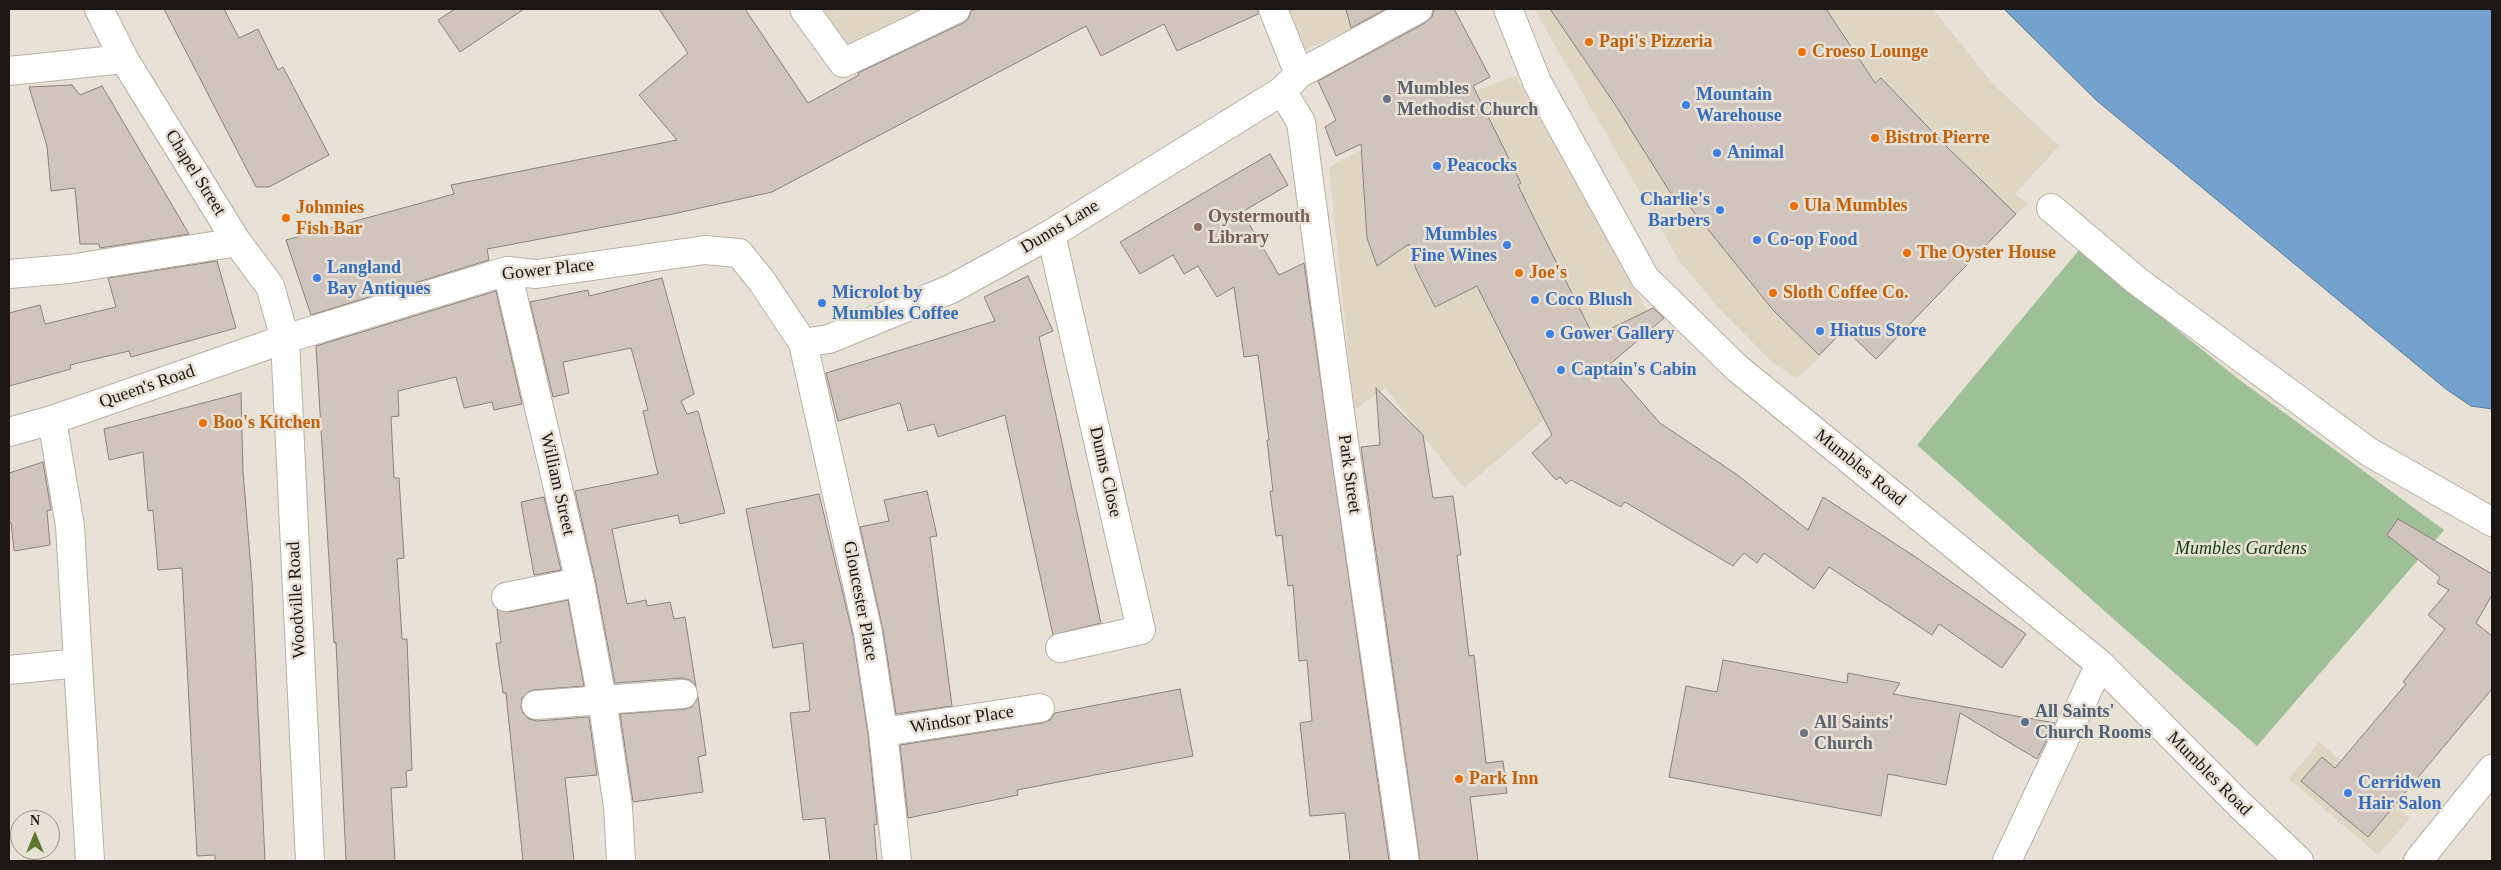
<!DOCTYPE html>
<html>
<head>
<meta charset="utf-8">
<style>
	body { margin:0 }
	#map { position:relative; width:2501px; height:870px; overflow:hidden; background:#e8e1d6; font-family:Georgia,serif }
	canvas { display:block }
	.frame { position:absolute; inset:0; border:10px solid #1a1714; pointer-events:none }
	.north { position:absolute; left:10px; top:810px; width:50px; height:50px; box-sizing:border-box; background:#e8e1d6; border:1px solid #969088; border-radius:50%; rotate:0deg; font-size:14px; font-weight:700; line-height:20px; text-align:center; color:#1a1714 }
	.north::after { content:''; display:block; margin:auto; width:18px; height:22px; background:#5e782b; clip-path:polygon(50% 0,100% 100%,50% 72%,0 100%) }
</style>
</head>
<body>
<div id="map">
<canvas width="2501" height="870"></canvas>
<div class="frame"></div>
<div class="north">N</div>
</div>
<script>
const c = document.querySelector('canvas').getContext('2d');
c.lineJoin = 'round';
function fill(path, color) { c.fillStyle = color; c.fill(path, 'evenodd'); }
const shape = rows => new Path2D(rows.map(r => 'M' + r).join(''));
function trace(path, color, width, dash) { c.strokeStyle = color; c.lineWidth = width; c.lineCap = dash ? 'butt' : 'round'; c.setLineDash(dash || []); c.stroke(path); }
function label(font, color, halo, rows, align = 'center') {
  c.font = font + ' Georgia,serif'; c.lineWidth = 5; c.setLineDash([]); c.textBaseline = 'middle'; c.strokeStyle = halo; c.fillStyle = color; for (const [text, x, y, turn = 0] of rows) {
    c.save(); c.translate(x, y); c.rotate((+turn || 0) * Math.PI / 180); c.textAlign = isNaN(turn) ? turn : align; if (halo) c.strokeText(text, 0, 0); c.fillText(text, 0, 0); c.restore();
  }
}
fill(shape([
	[819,9,928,9,847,47],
	[1266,9,1395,9,1286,59],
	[1534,9,1933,9,1993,84,2059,146,2015,194,2029,204,2016,214,1876,359,1845,329,1807,370,1795,378,1769,359,1717,306,1680,262],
	[1515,76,1569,166,1655,326,1464,488,1385,388,1354,410,1329,167,1475,91],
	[2319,742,2410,818,2378,855,2289,779]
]), '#e0d5c3');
fill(shape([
	[2079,250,2237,378,2444,530,2257,746,1917,445]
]), '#9fbf99');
const water = shape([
	[2004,9,2492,9,2492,409,2471,406,2446,389,2096,100,2004,9]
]);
fill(water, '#73a2cf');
trace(water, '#587897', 1);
const building = shape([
	[164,9,224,9,239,38,258,29,278,70,283,67,329,155,269,187,256,187,164,9],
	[455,9,524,9,460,52,438,20,455,9],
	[659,9,745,9,808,103,859,75,858,73,963,23,969,18,971,11,976,9,1258,9,1258,14,1177,51,1164,24,1101,56,1086,26,772,192,673,214,487,249,489,260,311,315,286,240,454,194,451,185,677,140,639,95,688,53,659,9],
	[1346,9,1386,9,1351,28,1346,9],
	[1434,9,1454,9,1490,77,1473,86,1521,183,1518,185,1531,212,1594,337,1653,308,1664,318,1609,365,1660,423,1736,474,1808,530,1823,497,1914,556,2026,634,2002,668,1939,624,1932,635,1829,567,1814,589,1764,553,1757,563,1744,553,1733,566,1625,502,1621,507,1571,480,1566,484,1560,477,1556,480,1532,453,1552,435,1477,286,1435,307,1416,269,1409,244,1377,266,1367,238,1361,144,1336,156,1325,127,1336,120,1318,81,1425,23,1432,17,1434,9],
	[1550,9,1826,9,1875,83,1881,78,1947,147,2016,214,1876,359,1845,329,1819,355,1773,310,1681,196,1675,200,1614,103,1550,9],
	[72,85,80,95,102,86,189,234,100,248,99,244,80,244,75,188,51,191,47,146,29,87,72,85],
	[1270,154,1288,185,1242,212,1279,275,1304,263,1389,861,1350,861,1345,813,1310,816,1300,723,1312,721,1307,660,1299,661,1293,585,1288,586,1282,535,1276,536,1270,491,1273,491,1267,440,1269,440,1258,355,1244,357,1234,287,1217,297,1198,266,1184,274,1173,255,1140,274,1120,242,1270,154],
	[217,261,236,328,131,357,129,351,70,365,71,369,9,386,9,313,40,305,45,324,116,307,108,278,217,261],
	[1028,276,1053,331,1039,337,1101,623,1053,635,1005,415,938,437,934,424,908,431,900,403,838,421,826,373,995,321,984,297,1028,276],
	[662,278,694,394,681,401,687,414,698,411,725,513,680,524,678,515,612,529,627,604,646,600,647,606,670,602,674,619,685,617,696,687,690,680,682,678,615,683,595,579,575,491,658,474,643,411,648,410,631,348,563,362,569,393,553,397,530,302,588,290,589,296,662,278],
	[496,291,522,404,494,410,492,402,464,408,456,377,398,391,399,416,391,417,394,478,399,478,404,558,397,559,402,639,407,639,412,770,406,771,407,787,391,788,395,861,346,861,336,642,334,643,316,346,496,291],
	[1376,388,1423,435,1433,498,1453,496,1461,555,1457,555,1469,656,1474,655,1486,763,1503,761,1507,793,1470,797,1478,861,1420,861,1361,447,1380,445,1376,388],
	[241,393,243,471,252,582,265,861,215,861,215,855,197,856,182,568,158,570,153,510,148,511,143,452,109,460,104,429,241,393],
	[43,462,51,510,47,511,50,545,14,551,11,522,9,523,9,473,43,462],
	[927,491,937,536,930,537,952,706,896,714,883,630,860,527,889,521,884,500,927,491],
	[819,494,853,636,868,734,877,824,874,825,877,861,830,861,825,818,803,820,790,713,810,711,803,643,773,648,746,509,819,494],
	[544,497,561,570,534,575,521,502,544,497],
	[2398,519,2492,574,2492,595,2476,623,2492,636,2492,689,2368,837,2301,781,2322,757,2335,768,2406,684,2403,682,2445,629,2428,615,2449,590,2437,583,2440,577,2387,535,2398,519],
	[568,600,584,686,534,690,528,692,522,698,521,707,523,713,529,719,537,721,589,717,597,775,565,778,574,861,523,861,506,693,503,693,496,643,501,643,497,609,509,612,568,600],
	[1723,660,1847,683,1848,673,1900,683,1893,694,2055,723,2037,759,1960,713,1946,785,1888,774,1881,816,1669,777,1686,686,1717,692,1723,660],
	[1180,689,1193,756,1017,790,1018,795,908,818,900,745,1042,723,1050,720,1055,713,1180,689],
	[698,697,706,755,698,757,703,792,633,802,620,714,685,709,692,707,698,697]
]);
fill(building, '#d0c4bd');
trace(building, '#8c817a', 1);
const minor = shape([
	[99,9,124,59,237,242,270,286,285,339,310,861],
	[804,9,843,63,956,9],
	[1273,9,1299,74],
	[9,71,124,59],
	[1282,91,1301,122,1344,442,1405,861],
	[2051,208,2136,280,2369,452,2492,522],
	[1051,234,1141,630,1060,648],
	[507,271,580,582,602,699,618,807,621,861],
	[9,274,69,269,237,242],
	[803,343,829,339,951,289,1051,234,1282,91,1299,74,1418,9],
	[9,432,52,420,285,339,507,271,536,274,705,250,739,253,761,280,803,343,868,633,883,732,897,861],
	[506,597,580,582],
	[78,663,90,861],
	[9,670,78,663,70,526,52,420],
	[536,705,683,694],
	[883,732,1040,708],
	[2007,861,2100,664],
	[2418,861,2492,769]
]);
const major = shape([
	[1508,9,1537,82,1645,278,1737,368,2100,664,2240,805,2299,861]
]);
trace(minor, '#b7b0a5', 30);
trace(major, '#b7b0a5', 30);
trace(minor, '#fff', 28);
trace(major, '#fff', 28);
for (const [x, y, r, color] of [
	[1589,42,5,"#e8710a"],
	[1802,52,5,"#e8710a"],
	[1387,99,5,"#6b7280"],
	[1686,105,5,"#3f7fe0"],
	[1875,138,5,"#e8710a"],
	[1717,153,5,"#3f7fe0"],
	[1437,166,5,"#3f7fe0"],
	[1794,206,5,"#e8710a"],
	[1720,210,5,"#3f7fe0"],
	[286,218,5,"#e8710a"],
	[1198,227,5,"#8d6e63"],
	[1757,240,5,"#3f7fe0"],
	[1507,245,5,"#3f7fe0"],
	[1907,253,5,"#e8710a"],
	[1519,273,5,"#e8710a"],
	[317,278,5,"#3f7fe0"],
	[1773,293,5,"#e8710a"],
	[1535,300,5,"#3f7fe0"],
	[822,303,5,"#3f7fe0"],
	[1820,331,5,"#3f7fe0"],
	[1550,334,5,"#3f7fe0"],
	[1561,370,5,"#3f7fe0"],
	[203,423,5,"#e8710a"],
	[2025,722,5,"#5c6f8a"],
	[1804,733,5,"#6b7280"],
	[1459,779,5,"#e8710a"],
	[2348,793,5,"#3f7fe0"]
]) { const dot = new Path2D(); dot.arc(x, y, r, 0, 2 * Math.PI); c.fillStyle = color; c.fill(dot); trace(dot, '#e8e1d6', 2); }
label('bold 18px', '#c56008', '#e8e1d6', [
	["Papi's Pizzeria",1599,42],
	["Croeso Lounge",1812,52],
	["Bistrot Pierre",1885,138],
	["Ula Mumbles",1804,206],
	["Johnnies",296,208],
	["Fish Bar",296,229],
	["The Oyster House",1917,253],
	["Joe's",1529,273],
	["Sloth Coffee Co.",1783,293],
	["Boo's Kitchen",213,423],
	["Park Inn",1469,779]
], 'left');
label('bold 18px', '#5b616d', '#e8e1d6', [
	["Mumbles",1397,89],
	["Methodist Church",1397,110],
	["All Saints'",1814,723],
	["Church",1814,744]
], 'left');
label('bold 18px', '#366cbe', '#e8e1d6', [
	["Mountain",1696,95],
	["Warehouse",1696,116],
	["Animal",1727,153],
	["Peacocks",1447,166],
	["Charlie's",1710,200,"right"],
	["Barbers",1710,221,"right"],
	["Mumbles",1497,235,"right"],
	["Fine Wines",1497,256,"right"],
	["Co-op Food",1767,240],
	["Langland",327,268],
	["Bay Antiques",327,289],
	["Microlot by",832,293],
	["Mumbles Coffee",832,314],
	["Coco Blush",1545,300],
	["Hiatus Store",1830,331],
	["Gower Gallery",1560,334],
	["Captain's Cabin",1571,370],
	["Cerridwen",2358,783],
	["Hair Salon",2358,804]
], 'left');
label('18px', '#1a1714', '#e8e1d6', [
	["Chapel Street",195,173,58],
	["Dunns Lane",1060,227,-31],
	["Gower Place",548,270,-6],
	["Queen's Road",147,387,-19],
	["Mumbles Road",1860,468,39],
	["Dunns Close",1105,472,77],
	["Park Street",1349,474,82],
	["William Street",557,484,77],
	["Woodville Road",297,600,-93],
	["Gloucester Place",860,601,79],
	["Windsor Place",962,720,-9],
	["Mumbles Road",2209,774,45]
]);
label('bold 18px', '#785e54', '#e8e1d6', [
	["Oystermouth",1208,217],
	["Library",1208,238]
], 'left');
label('italic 18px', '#133d0c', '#e8e1d6', [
	["Mumbles Gardens",2241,549]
]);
label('bold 18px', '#4e5e75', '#e8e1d6', [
	["All Saints'",2035,712],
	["Church Rooms",2035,733]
], 'left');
</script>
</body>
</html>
